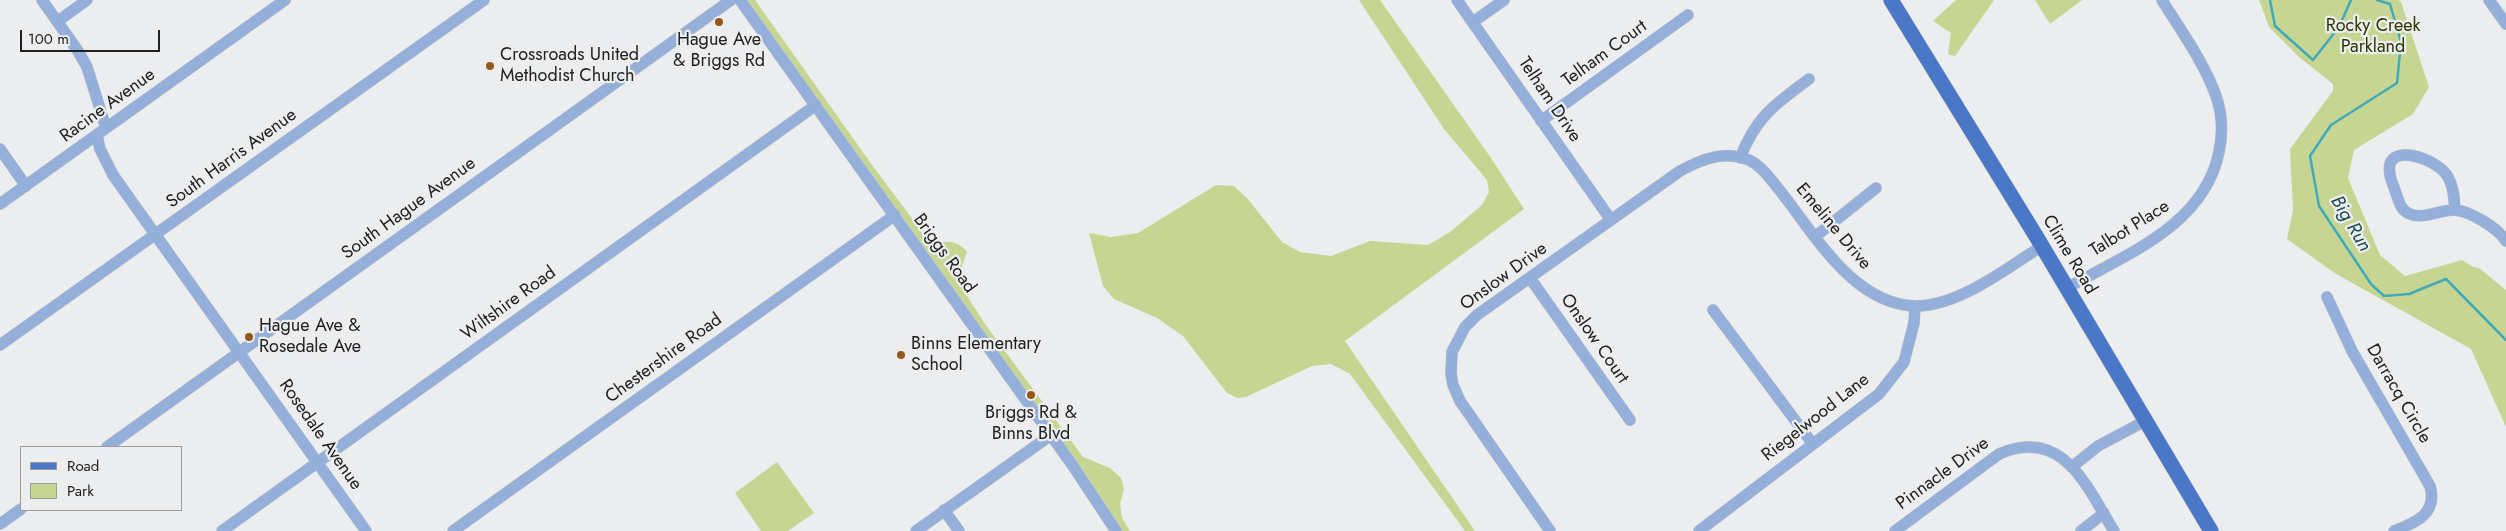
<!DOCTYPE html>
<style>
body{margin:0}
#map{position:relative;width:2506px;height:531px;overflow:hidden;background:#ecedee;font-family:Jost,sans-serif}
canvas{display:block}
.legend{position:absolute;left:20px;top:446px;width:162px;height:65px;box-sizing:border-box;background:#ecedee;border:1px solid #9b9b9c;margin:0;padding:6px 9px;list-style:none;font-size:15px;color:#212122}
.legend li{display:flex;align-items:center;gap:10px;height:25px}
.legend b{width:25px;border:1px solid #9b9b9c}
.scale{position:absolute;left:20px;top:30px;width:140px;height:22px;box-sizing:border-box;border:2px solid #212122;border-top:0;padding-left:6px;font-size:15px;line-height:18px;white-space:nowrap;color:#212122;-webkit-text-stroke:4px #ecedee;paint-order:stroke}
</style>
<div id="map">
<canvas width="2506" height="531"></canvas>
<ul class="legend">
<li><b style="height:6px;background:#4b77c7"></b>Road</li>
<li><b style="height:14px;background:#c6d692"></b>Park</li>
</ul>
<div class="scale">100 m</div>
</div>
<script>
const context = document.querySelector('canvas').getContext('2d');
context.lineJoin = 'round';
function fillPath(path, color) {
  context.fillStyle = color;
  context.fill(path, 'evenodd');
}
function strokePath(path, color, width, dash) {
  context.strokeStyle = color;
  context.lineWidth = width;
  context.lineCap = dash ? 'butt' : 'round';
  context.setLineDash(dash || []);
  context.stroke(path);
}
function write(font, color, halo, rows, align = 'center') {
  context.font = font + ' Jost,sans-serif';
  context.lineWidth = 4.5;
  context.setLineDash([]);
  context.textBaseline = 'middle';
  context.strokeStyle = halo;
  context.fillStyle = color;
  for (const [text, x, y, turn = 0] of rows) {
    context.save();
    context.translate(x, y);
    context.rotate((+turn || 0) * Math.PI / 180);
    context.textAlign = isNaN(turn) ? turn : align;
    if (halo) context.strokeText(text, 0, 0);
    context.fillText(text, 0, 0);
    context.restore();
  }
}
const green = new Path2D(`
 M745,0h10l117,165 59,79c16,-3 25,-5 36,8l-8,23 3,13 23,36 98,133 27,11 11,10 3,11 -4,15 2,14 8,13h-11l-42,-69z
 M1359,0h21l111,158 33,51 -179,132 130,190h-10l-115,-157 -19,-10 -19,2 -66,31 -9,1 -10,-5 -44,-57 -26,-18 -43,-19 -11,-13 -14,-53 22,4 27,-4 78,-48 18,1 13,12 35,44 18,10 31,4 39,-15 58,4 22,-13 32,-27 7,-13 -2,-12 -43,-51z
 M1956,0h38l-39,56 -7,-2 3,-21 -18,-12z
 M2035,0h47l-32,24z
 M2259,0h139l3,2 28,85 -16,27 -59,36 -6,28 32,77 25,21 57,-16 11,7 6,1 27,22v137l-35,-78 -135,-75 -49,-35 6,-29 -3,-61 43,-58v-7l-34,-27 -30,-30z
 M777,462l37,51 -26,18h-27l-26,-38z`);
const stream = new Path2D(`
 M2270,0l5,26 38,34 26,-33 12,-27
 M2377,0l13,4 11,38 -4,41 -66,42 -21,31 9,50 52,78 13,12 25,-2 37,-15 60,61`);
const minor = new Path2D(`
 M42,0l36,51 9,16 19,61
 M740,0l333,466 43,65
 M1457,0l154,220
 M2489,0l17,24
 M58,21l29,-21
 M1473,22l31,-22
 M1541,121l147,-106
 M97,135l3,14 13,26 253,356
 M0,149l26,37
 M1740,158c16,-41 35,-54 69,-79
 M0,204l285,-204
 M2455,210c-1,-11 -1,-23 -7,-33 -9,-18 -65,-38 -58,-2 1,6 4,12 6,18 3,8 4,17 14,21 14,6 31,-5 45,-4 15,1 43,18 51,31
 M1816,236l60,-48
 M1530,278l100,142
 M2067,288c59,-34 137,-62 152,-136 4,-19 3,-39 -3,-56 -12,-34 -35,-65 -54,-96
 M2327,297l25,54 78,135c8,28 -15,37 -36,45
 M1713,310l99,133
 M0,345l484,-345
 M107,447l624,-447
 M2073,466l25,-20 47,-25
 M944,510l15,21
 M0,524l21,-15
 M222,531l594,-426
 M453,531l442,-316
 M916,531l135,-96
 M1550,531l-90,-130 -7,-16 -2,-11 1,-22 13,-25 12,-12 203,-144c22,-12 44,-21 69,-11 13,6 23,21 32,32 34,43 73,113 135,114 43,0 91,-38 126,-60
 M1699,531l180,-137 25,-32 10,-39 1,-17
 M1895,531l104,-77c64,-28 88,33 115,77
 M2081,531l23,-18`);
const major = new Path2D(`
 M1891,0l145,236 175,295`);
const markers = [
 [719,22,5,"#95591b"],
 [490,66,5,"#95591b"],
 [249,337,5,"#95591b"],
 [901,355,5,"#95591b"],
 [1031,395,5,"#95591b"]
];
const parkNames = [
 ["Rocky Creek",2373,27],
 ["Parkland",2373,48]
];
const poiNames = [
 ["Hague Ave",719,41,"center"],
 ["& Briggs Rd",719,62,"center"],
 ["Crossroads United",500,56],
 ["Methodist Church",500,77],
 ["Hague Ave &",259,327],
 ["Rosedale Ave",259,348],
 ["Binns Elementary",911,345],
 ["School",911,366],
 ["Briggs Rd &",1031,414,"center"],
 ["Binns Blvd",1031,435,"center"]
];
const streetNames = [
 ["Telham Court",1605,54,-36],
 ["Telham Drive",1549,100,56],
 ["Racine Avenue",108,106,-36],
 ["South Harris Avenue",232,159,-36],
 ["South Hague Avenue",409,209,-36],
 ["Emeline Drive",1833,227,50],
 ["Talbot Place",2130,229,-32],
 ["Briggs Road",944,254,54],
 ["Clime Road",2069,255,59],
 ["Onslow Drive",1504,277,-36],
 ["Wiltshire Road",509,304,-36],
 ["Onslow Court",1594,339,55],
 ["Chestershire Road",664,359,-36],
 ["Darracq Circle",2398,394,60],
 ["Riegelwood Lane",1816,418,-38],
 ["Rosedale Avenue",320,435,55],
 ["Pinnacle Drive",1943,474,-36]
];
const waterNames = [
 ["Big Run",2350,224,59]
];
fillPath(green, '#c6d692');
strokePath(stream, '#41aab8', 2.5);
strokePath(minor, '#c7c8c9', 12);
strokePath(major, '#c7c8c9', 16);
strokePath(minor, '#95afdb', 11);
strokePath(major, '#4b77c7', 15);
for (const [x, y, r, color] of markers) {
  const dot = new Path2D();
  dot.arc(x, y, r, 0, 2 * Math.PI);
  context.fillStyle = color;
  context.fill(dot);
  strokePath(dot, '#ecedee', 2);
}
write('18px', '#2d3600', '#ecedee', parkNames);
write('18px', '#212122', '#ecedee', poiNames, 'left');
write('18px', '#212122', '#ecedee', streetNames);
write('italic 19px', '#1c4a50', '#ecedee', waterNames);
</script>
